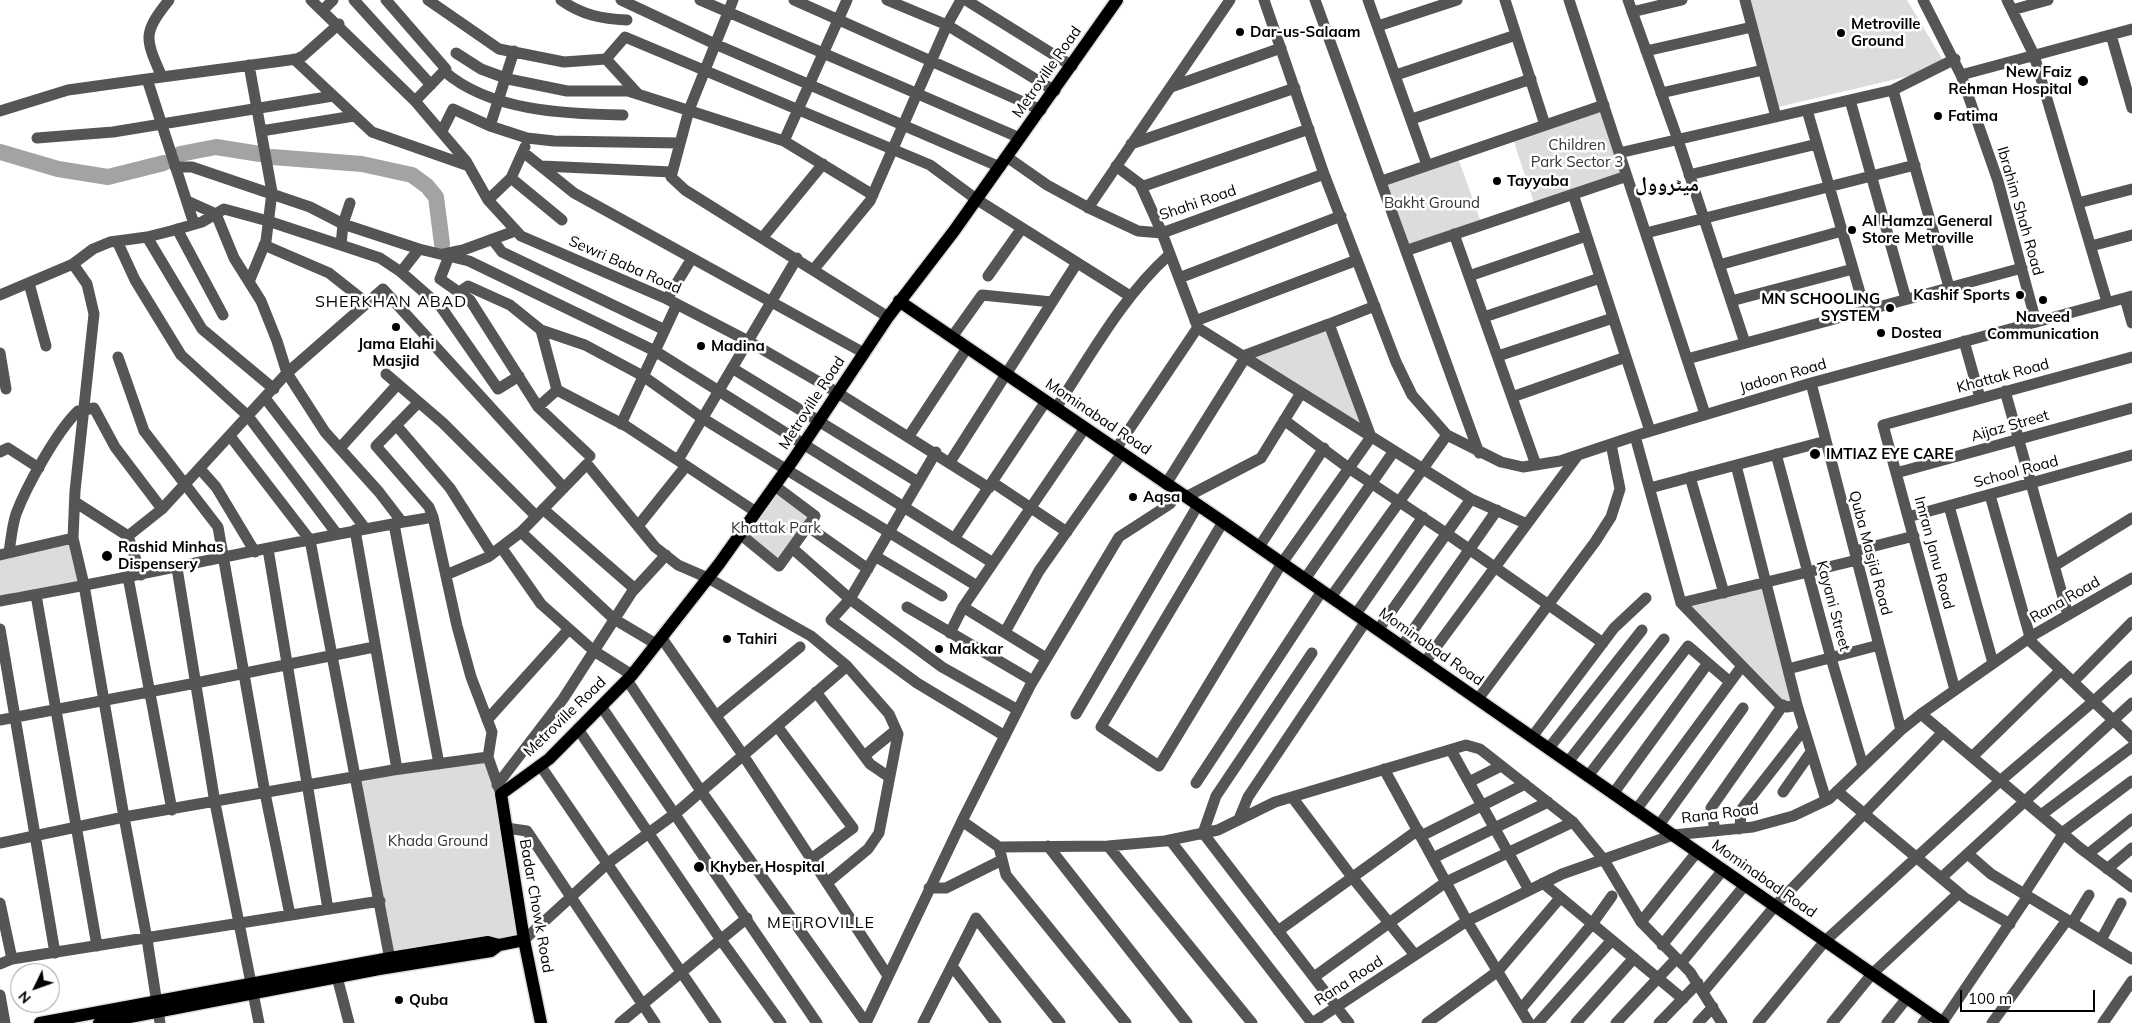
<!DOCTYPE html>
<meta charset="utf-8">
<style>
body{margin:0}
#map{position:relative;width:2132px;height:1023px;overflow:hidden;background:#fff;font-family:Mulish,sans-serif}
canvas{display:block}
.north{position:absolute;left:10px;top:963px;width:50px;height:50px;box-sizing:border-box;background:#fff;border:1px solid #999;border-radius:50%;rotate:228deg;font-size:14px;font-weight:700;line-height:20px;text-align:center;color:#000}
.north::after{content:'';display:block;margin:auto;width:18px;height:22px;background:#000;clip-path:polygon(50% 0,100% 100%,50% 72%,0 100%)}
.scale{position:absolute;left:1960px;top:990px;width:135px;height:22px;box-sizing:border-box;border:2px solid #000;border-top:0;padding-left:6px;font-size:15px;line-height:18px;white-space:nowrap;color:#000;-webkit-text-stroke:4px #fff;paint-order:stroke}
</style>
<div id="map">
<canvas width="2132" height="1023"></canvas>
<div class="north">N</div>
<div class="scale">100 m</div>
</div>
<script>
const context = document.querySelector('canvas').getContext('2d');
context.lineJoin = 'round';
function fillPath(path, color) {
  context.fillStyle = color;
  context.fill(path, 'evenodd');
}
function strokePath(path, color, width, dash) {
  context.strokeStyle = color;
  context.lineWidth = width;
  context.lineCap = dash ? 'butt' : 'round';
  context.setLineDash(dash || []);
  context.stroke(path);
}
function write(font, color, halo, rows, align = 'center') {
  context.font = font + ' Mulish,"Noto Naskh Arabic",sans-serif';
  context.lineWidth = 5;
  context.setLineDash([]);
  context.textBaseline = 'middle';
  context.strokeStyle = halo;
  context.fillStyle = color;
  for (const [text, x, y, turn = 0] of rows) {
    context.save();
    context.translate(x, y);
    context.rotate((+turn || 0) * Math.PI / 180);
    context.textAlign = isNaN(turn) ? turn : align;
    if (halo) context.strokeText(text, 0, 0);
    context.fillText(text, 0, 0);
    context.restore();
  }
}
const green = new Path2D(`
 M1747,0h160l40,67 -173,41z
 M1604,105l23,71 -92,30 -23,-70z
 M1457,155l25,70 -75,25 -25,-69z
 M1329,324l42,113 -126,-79z
 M775,486l40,30 -36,50 -39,-32z
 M74,540l11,44 -85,16v-45z
 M1765,583l32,122 -10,2 -105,-104z
 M487,759l10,24 24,155 -129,29 -36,-189z`);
const river = new Path2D(`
 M0,152l58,17 50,8 56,-14
 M180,154l36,-7 44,7
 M272,157l90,7 50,11 15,11 9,11 6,47`);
const minor = new Path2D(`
 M311,0l104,101 51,60 22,39 33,36 146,63 81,42 90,52 151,95
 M354,0l77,85
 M386,0l60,69 -31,32
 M428,0l71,49 65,13 42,-3 31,34
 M561,0c21,15 41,19 66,20
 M621,0l94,44 285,123
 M700,0l320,138
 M733,0l-44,110 -18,67 14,13 203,127
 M794,0l247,110
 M887,0l60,25 108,66
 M966,0l106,66
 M1264,0l60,174 72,188 16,33 35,40 54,27 22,5 37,-6 81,-27 170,-51 321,-87
 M1315,0l164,453
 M1368,0l59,165
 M1505,0l40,125
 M1569,0l136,414
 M1628,0l50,140 67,203
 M1745,0l31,117
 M1923,0l38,75 37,106 38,141
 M2007,0l27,55 73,247
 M323,10l10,-10
 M2012,10l36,-10
 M1632,12l50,-12
 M1378,26l79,-26
 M2111,35l21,73
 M1646,51l106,-24
 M456,53l25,16 27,10 59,12h61l156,50 89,54
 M294,59l78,73 97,34
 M606,59l19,-22 305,128 46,34 154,97
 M249,65l23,127 -6,49 -17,41
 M444,71c45,40 121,43 179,44
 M1396,75l120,-40
 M1961,75l171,-46
 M162,77c-17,-39 -20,-43 7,-77
 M1171,87l110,-39
 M1893,90l56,197
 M1661,93l102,-23
 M1850,100l56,199
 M1807,110l58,200
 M0,111l68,-21 79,-11
 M1412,119l119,-40
 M490,126l24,-75
 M261,131l93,-15
 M442,131l11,-22 37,17 37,12 27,3 126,2
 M37,138l76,-6 220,-36
 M784,141l63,-141
 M1131,144l164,-56
 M523,152l51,41 290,160
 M1619,153l274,-63 62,-31
 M1007,157l40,28 44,24 47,22 24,2 162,-59
 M542,166l130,6
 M1116,166l24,18 22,49 36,95 273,171 56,25
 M175,167h17l118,40 33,17 76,25 50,12 186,90 338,212
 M1689,175l128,-31
 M511,178l51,42
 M1382,181l222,-76
 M1141,187l168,-58
 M1573,194l77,237
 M488,200l23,-22 14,-31
 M187,201l29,13 18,44 27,43 16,40 10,32 38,59 54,60 23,30
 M2078,203l54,-14
 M1088,208l142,-208
 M194,224l-47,-145 150,-20 6,-3 36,-32
 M177,229l46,86
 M1646,233l269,-68
 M1454,234l82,231
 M147,237l55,92 72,60
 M763,237l60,-73
 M492,239l10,13 163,78
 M117,241l18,39 46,75 67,61 89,118
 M264,245l65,28 38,30
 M341,245l2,-21 7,-21
 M2091,246l41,-11
 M1408,250l219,-74
 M444,254l19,-4 52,-19
 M449,256l-9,23 30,21 68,107 52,49
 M73,264l14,20 7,30 -19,177 -2,47 11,47 40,232 23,122 13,84
 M1719,265l123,-34
 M814,269l56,-68 77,-176 14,-25
 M401,272l18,-23
 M988,276l34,-48
 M1469,276l117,-40
 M1179,278l162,-62
 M29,283l17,63
 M459,292l9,-6 42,19 31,25 44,15 58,31 59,42 275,168
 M0,295l73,-31 20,-15 17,-7 37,-5 24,-6 31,-9 22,-13 44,12 112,37 21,14 40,35 57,82 21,-13
 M2125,298l7,25
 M667,299l25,-41
 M1731,301l122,-32
 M1484,317l116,-39
 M1195,321l162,-61
 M1329,324l46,-18
 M541,330l16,60
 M952,337l30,-42 70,7
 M1964,341l16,57
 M0,353l6,36
 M1498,356l115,-38
 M118,357l26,74 74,96 47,266 25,122
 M1687,359l335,-91
 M732,368l186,114
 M386,374l57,49 93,93
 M1811,383l90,347
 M2005,391l63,224
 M1512,397l114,-40
 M265,398l100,130
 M418,403l-42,43 53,61 4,10 24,109 14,51 21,55 -4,25 13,37
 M538,407l19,-17 69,36 130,86
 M1056,408c35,-53 66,-111 114,-154
 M1284,420l66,49 96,64 157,110
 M621,424l56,-120
 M396,425l54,63 42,66
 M230,436l80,104 81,425
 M909,436l58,-88
 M1635,436l46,167 98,101 8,3 10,-2
 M340,448l57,-63
 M1116,449l82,-122
 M0,452l8,-4 31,20
 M936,452l-86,147 -19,21 86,63 88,53
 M1776,454l55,204 32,108
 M678,460l119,-202
 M950,462l127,-199
 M1736,465l61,240 29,95
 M200,469l16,18 39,65
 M1896,473l236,-65
 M1690,477l34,116
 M992,482l75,50
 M1166,484l79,-126
 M1650,488l176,-47
 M1990,495l40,142
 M1186,497l75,-39 40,-65
 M75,502l53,34 13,39
 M1949,506l44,157
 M543,509l92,80
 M1908,517l224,-62
 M1223,522l-122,205 58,39 123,-203 89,-126 -42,-113 -86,32
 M394,524l45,240
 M638,526l48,-60
 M807,526l61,43
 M355,530l42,239
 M521,532l93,87 42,25
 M740,534l39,32 36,-50 -40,-30
 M128,536l34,-27 125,-136 96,-84 181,199
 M954,539l92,-138
 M501,547l40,57 53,47 38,24
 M1259,547l65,-99
 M792,548l58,51 92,68 76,43
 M268,549l60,360
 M1855,551l59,-15
 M9,552c2,-12 3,-26 7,-38 10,-27 41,-83 62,-103l16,-3 21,39 47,62
 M0,555l73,-17
 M875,556l67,40
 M2054,566l78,-48
 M177,568l38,235 44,220
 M446,575l42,-18 33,-25 66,-68 68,83 23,18 30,13 103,58 36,30 42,48 9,20 -19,99 -11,16 -41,34
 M128,577l44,233
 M1305,579l89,-128
 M36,595l61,351
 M1331,597l116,-162
 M0,601c145,-25 288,-60 433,-84
 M1681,603l176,-43
 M907,607l126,74
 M963,607l83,51
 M1356,614l67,-97
 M0,629l55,324
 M1378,630l93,-131
 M1005,632l34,-61 83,-118
 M950,633l13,-26 122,-179
 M661,637l82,118 145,221
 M2028,639l104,99
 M1402,646l95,-136
 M1312,653l-96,143 -13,37 146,190
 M1425,662l153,-207
 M1788,669l91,-24
 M627,680l74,111 165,232
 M2073,682l59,-60
 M1955,690l-72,-265 249,-68
 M816,692l54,72 19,13
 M1478,699l117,-157 16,-25 9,-28 -9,-45
 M601,706l216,317
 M1076,714l122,-209
 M1921,714l159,134 52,39
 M716,716l84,-69
 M0,720l196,-37 178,-36
 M487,720l82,-91
 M777,726l76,102 -42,31
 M578,729l143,211 60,83
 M1532,737l82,-109 32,-30
 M1549,748l93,-118
 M1451,750l78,140
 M864,756l32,-26
 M1972,757l89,-87
 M1568,762l96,-123
 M540,765l176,258
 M1384,769l83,152 62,102
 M1588,776l100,-130 42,36
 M1469,782l32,-16
 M1196,783l126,-192
 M497,785l66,-86 69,-107 34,-37
 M1837,791l128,107 45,26
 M1783,792l28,-40
 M1613,794l95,-131
 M1292,797l60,80 63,78
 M1636,810l106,-144
 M2041,815l91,-68
 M1239,819l9,-22 118,-176
 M962,821l37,26 7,28 120,148
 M1659,825l84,-117
 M506,828l21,3 128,192
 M1740,829l1,-19 63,-81
 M1715,831l-4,-23 72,-103
 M2062,833l70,-52
 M1421,836l104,-52
 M1170,840l142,183
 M0,843l124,-26 269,-47 95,-13
 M1048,846l139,177
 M1108,846l144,177
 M999,847l109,-1 57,-5 53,-11 57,-28 191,-57 14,4 93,73 31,38 37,62 49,50 32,51
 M1968,854l23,20 141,85
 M2088,854l44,-35
 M1433,858l115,-56
 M2107,869l25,-21
 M1941,878l191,-175
 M1543,883l140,116
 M929,888h17l56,-28
 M2024,894l39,-60
 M0,903l12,56
 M1641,922l56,-70
 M2072,923l17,-28
 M1278,931l140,-101
 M524,940l84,-77 68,-50 171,-147
 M2101,940l20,-37
 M1662,945l61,-75
 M1681,963l64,-78
 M0,964l12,-5 368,-58
 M952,966l44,57
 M337,977l12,46
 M1314,977l132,-95 127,-60
 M1704,991l71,-85 168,-174
 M0,995l5,28
 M1521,1009l71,-85 20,-28
 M620,1023l127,-105
 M866,1023l96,-202 68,-135 89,-149 51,-33 8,-12
 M923,1023l53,-105 84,105
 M1312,1023l155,-102 95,-47 111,-39 80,-8 40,-11 36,-17 72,-69 20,-16 114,-80 97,-56
 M1427,1023l71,-52 62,-73
 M1538,1023l74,-83
 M1576,1023l58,-65
 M1616,1023l60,-64
 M1659,1023l39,-40
 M1698,1023l15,-16
 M1758,1023l67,-82 175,-160 95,-81 37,-34
 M1832,1023l40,-49 87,-81
 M1887,1023l20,-25
 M1923,1023l7,-9
 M1942,1023l86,-127
 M1992,1023l75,-103
 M2103,1023l29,-42`);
const major = new Path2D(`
 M899,301l324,221 720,501
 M40,1023l350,-65 98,-16 11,3
 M99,1023l280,-54 112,-18 8,-6 25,-5
 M541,1023l-17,-83 -23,-146 48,-35 83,-84 87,-111 74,-104 95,-143 66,-86 163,-231`);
const markers = [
 [1240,32,5,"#000"],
 [1841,33,5,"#000"],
 [2083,81,6,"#000"],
 [1938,116,5,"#000"],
 [1497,181,5,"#000"],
 [1852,230,5,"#000"],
 [2020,295,5,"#000"],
 [2043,300,5,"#000"],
 [1890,308,5,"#000"],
 [396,327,5,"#000"],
 [1881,333,5,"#000"],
 [701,346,5,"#000"],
 [1815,454,6,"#000"],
 [1133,497,5,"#000"],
 [107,556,6,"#000"],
 [727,639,5,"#000"],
 [939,649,5,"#000"],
 [699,867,6,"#000"],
 [399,1000,5,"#000"]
];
const poiNames = [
 ["Metroville",1851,24],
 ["Ground",1851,41],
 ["Dar-us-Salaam",1250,32],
 ["New Faiz",2072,72,"right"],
 ["Rehman Hospital",2072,89,"right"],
 ["Fatima",1948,116],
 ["Tayyaba",1507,181],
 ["Al Hamza General",1862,221],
 ["Store Metroville",1862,238],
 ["Kashif Sports",2010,295,"right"],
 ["MN SCHOOLING",1880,299,"right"],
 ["SYSTEM",1880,316,"right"],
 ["Naveed",2043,317,"center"],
 ["Communication",2043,334,"center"],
 ["Dostea",1891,333],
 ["Jama Elahi",396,344,"center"],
 ["Masjid",396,361,"center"],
 ["Madina",711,346],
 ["IMTIAZ EYE CARE",1826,454],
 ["Aqsa",1143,497],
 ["Rashid Minhas",118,547],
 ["Dispensery",118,564],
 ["Tahiri",737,639],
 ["Makkar",949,649],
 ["Khyber Hospital",710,867],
 ["Quba",409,1000]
];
const streetNames = [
 ["Metroville Road",1047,72,-55],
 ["Shahi Road",1198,203,-19],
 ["Ibrahim Shah Road",2020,211,74],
 ["Sewri Baba Road",625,265,24],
 ["Jadoon Road",1783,376,-16],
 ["Khattak Road",2003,376,-15],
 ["Metroville Road",812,403,-57],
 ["Mominabad Road",1098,417,34],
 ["Aijaz Street",2010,426,-16],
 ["School Road",2016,472,-15],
 ["Quba Masjid Road",1870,553,75],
 ["Imran Janu Road",1934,553,75],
 ["Rana Road",2065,600,-30],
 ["Kayani Street",1833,606,75],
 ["Mominabad Road",1431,647,35],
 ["Metroville Road",565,717,-44],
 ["Rana Road",1720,814,-7],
 ["Mominabad Road",1764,879,35],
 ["Badar Chowk Road",536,906,80],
 ["Rana Road",1349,981,-33]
];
const parkNames = [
 ["Children",1577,145],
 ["Park Sector 3",1577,162],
 ["Bakht Ground",1432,203],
 ["Khattak Park",776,528],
 ["Khada Ground",438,841]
];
const neighbourhoodNames = [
 ["SHERKHAN ABAD",391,302],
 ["METROVILLE",821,923]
];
const districtNames = [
 ["میٹروول",1667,185]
];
fillPath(green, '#dcdcdc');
strokePath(river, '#a3a3a3', 16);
strokePath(major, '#dbdbdb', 15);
strokePath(minor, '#555', 11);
strokePath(major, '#000', 12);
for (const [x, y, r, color] of markers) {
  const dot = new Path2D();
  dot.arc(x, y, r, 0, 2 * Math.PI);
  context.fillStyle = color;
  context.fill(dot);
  strokePath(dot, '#fff', 2);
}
write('bold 15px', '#000', '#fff', poiNames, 'left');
write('15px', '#000', '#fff', streetNames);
write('15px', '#333', '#fff', parkNames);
context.letterSpacing = '1px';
write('16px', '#000', '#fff', neighbourhoodNames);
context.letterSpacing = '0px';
write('bold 20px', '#000', '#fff', districtNames);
</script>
